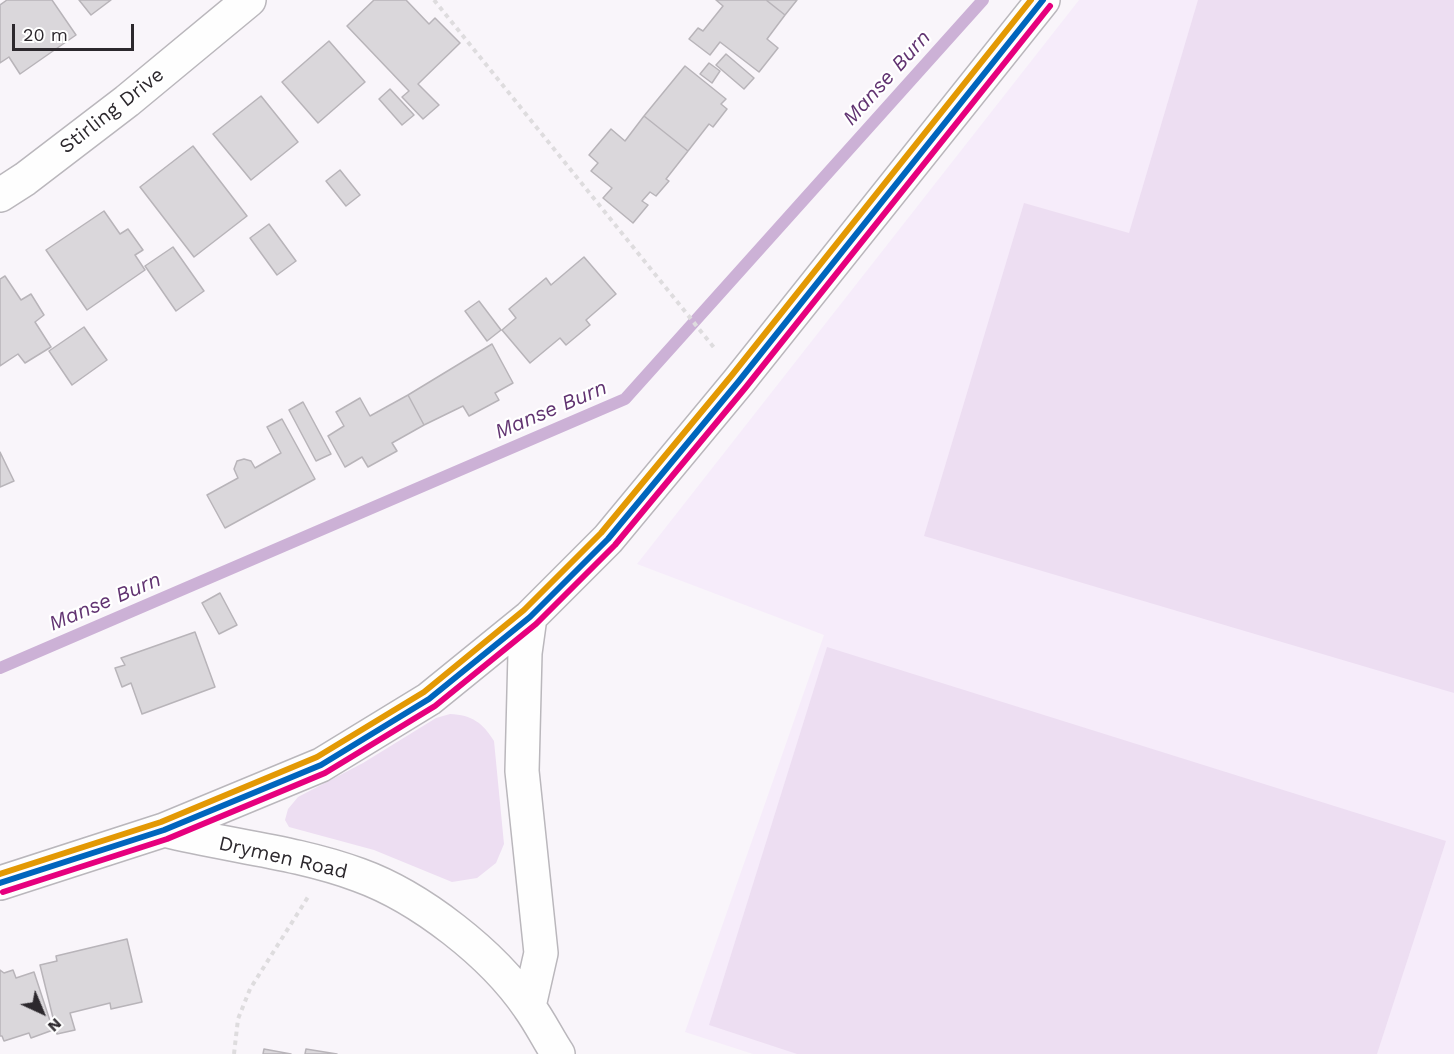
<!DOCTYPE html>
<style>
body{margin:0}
#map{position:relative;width:1454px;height:1054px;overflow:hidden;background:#f9f5fa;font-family:"Work Sans",sans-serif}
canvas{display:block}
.north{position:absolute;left:12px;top:982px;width:60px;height:60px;-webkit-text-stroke:4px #fff;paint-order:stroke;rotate:136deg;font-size:16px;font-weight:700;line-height:24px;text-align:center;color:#2c282d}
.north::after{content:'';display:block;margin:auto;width:21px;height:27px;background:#2c282d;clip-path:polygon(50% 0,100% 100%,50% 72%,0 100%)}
.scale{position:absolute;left:12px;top:24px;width:122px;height:27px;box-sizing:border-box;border:3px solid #2c282d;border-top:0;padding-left:8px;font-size:18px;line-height:21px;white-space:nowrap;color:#2c282d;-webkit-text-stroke:4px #fff;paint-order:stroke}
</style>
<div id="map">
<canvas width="1454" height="1054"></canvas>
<div class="north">N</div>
<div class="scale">20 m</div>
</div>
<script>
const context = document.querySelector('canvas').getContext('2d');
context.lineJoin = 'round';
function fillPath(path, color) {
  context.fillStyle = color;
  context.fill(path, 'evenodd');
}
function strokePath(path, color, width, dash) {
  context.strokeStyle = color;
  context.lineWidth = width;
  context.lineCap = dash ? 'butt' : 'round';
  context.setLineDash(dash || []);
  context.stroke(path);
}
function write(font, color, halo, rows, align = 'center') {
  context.font = font + ' "Work Sans",sans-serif';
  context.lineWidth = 4.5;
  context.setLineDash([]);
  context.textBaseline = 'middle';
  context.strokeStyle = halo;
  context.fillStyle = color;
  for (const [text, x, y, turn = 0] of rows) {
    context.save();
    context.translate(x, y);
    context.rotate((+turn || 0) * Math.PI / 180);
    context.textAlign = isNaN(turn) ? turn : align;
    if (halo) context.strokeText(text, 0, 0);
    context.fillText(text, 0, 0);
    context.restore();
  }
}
const built = new Path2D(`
 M1079,0h375v1054h-701l-68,-22 139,-397 -187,-71z`);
const green = new Path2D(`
 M1198,0h256v693l-530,-157 100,-333 105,30z
 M827,647l619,194 -69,213h-580l-88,-29z
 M450,714c22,1 33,9 44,27l10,103 -8,19 -19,15 -25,4 -78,-32 -85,-23 -4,-7 3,-11 10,-12 65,-34 73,-45z`);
const stream = new Path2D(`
 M0,668l625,-269 358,-399`);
const building = new Path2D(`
 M7,0h45l24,35 -56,39 -11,-17 -9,6v-58z
 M79,0h32l-20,15z
 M374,0h32l23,24 6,-6 25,25 -42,41 21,21 -16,14 -21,-22 7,-6 -62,-65z
 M716,0h50l19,15 -18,24 11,9 -19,24 -39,-30 -10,13 -21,-16 9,-11 5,3 20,-25z
 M766,0h31l-12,15z
 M329,41l36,41 -47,41 -36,-41z
 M726,54l28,24 -10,11 -28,-24z
 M709,63l11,8 -8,12 -12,-9z
 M685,66l41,33 -5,5 6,5 -14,18 -4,-3 -21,27 -44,-35z
 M390,89l24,26 -12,10 -23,-26z
 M261,96l37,46 -47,38 -38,-46z
 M644,116l44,35 -22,28 3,2 -13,15 -6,-4 -8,9 6,4 -15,18 -30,-25 9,-10 -21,-17 7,-8 -9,-8 22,-26 14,12z
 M193,146l54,70 -53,41 -54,-70z
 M340,170l20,25 -14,11 -20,-25z
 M104,211l16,23 8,-5 15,21 -8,5 10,15 -58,40 -41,-60z
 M269,224l27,37 -19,14 -27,-37z
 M173,247l31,44 -28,20 -31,-45z
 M584,257l32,37 -30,26 4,5 -24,20 -6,-7 -30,25 -28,-33 14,-12 -7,-9 37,-31 5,7z
 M5,276l16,24 10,-6 13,21 -9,7 16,25 -26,16 -7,-9 -18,12v-87z
 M479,301l22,29 -14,11 -22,-30z
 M84,327l23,33 -35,25 -23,-34z
 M492,344l21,39 -18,10 4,7 -30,16 -6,-10 -39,19 -16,-30z
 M408,395l16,30 -32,18 5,8 -29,16 -6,-10 -17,10 -17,-31 16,-10 -8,-14 24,-14 10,18z
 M303,402l28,52 -15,7 -27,-51z
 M282,419l33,60 -90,49 -18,-33 31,-17 -4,-9 3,-8 7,-2 7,2 4,7 26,-15 -14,-26z
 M0,452l14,29 -14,6z
 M220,593l17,32 -18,9 -17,-31z
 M195,632l20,55 -73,27 -11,-31 -9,4 -7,-19 10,-3 -4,-7z
 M127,939l15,63 -31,7 -1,-6 -40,10 5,17 -18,4 -17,-69 17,-4 -1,-5z
 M0,970l4,3 9,-3 3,8 18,-6 19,58 -22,8 -2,-5 -25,8 -2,-5h-2z
 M264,1049l27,5h-28z
 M306,1049l31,5h-32z`);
const path = new Path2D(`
 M434,0l282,350
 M234,1054l4,-35 12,-30 58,-92`);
const minor = new Path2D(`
 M0,195l25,-16 102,-78 122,-101`);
const primary = new Path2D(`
 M164,830c65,16 133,22 195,45 61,22 134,79 170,132 11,15 19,32 29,47
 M0,883l164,-53 157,-65 108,-66 101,-82 78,-78 131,-158 304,-381
 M529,1006l12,-53 -19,-182 3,-118 5,-36`);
const bus1 = new Path2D(`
 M0,883l164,-53 157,-65 108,-66 101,-82 78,-78 131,-158 304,-381`);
const bus2 = new Path2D(`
 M3,892l164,-53 158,-66 110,-67 101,-82 79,-79 131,-158 304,-381`);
const bus3 = new Path2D(`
 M0,874l161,-52 156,-65 107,-65 100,-82 77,-77 131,-158 299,-375`);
const streetNames = [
 ["Stirling Drive",112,111,-38],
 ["Drymen Road",283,858,13]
];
const waterNames = [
 ["Manse Burn",887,78,-48],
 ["Manse Burn",551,410,-23],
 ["Manse Burn",105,602,-23]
];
fillPath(built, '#f6ecfa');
fillPath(green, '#eddef2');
strokePath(stream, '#ccb1d6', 12);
fillPath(building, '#dad7db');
strokePath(building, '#b8b4b9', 1.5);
strokePath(minor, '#bab7bc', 36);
strokePath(primary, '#bab7bc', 36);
strokePath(path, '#dedcde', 4, [4.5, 4.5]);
strokePath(minor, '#fefefe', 33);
strokePath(primary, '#fefefe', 33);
strokePath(bus1, '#0065bd', 6);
strokePath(bus2, '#e6007e', 6);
strokePath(bus3, '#e39904', 6);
write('20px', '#2c282d', '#fff', streetNames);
write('italic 21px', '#613371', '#fff', waterNames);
</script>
